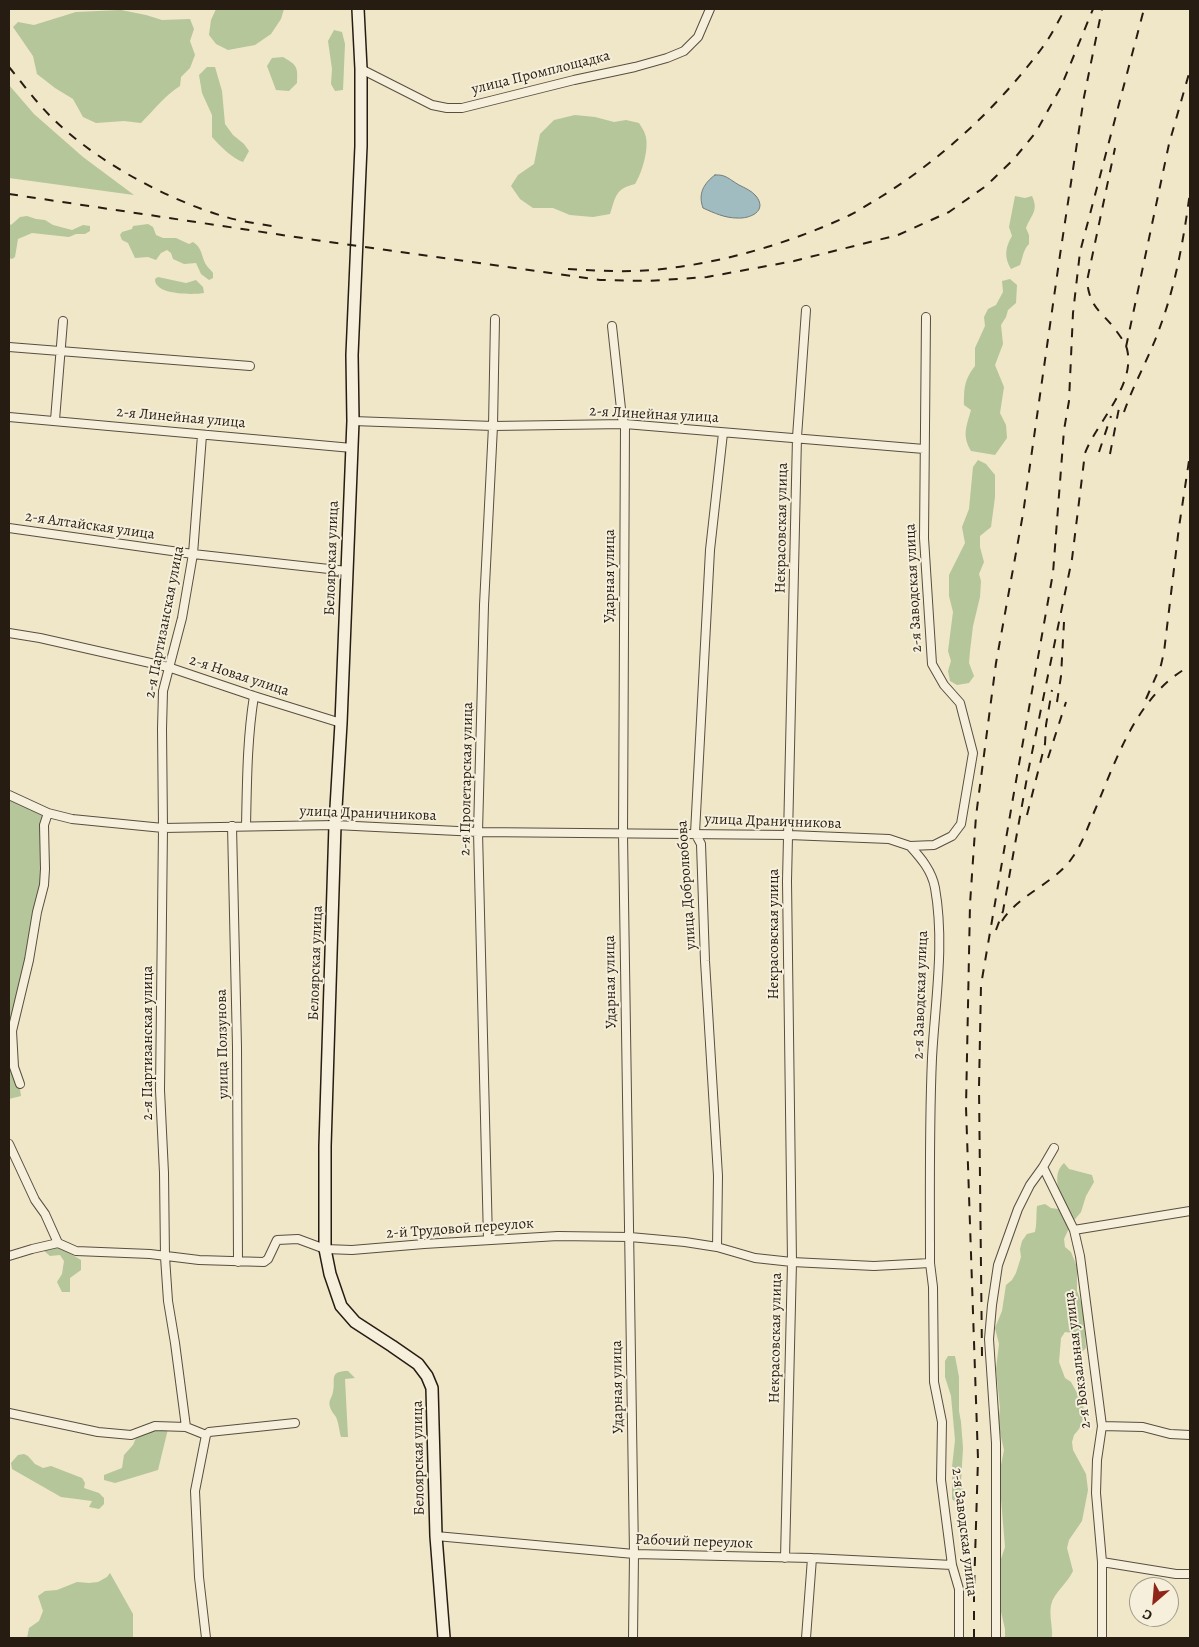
<!DOCTYPE html>
<meta charset="utf-8">
<style>
body{margin:0}
#map{position:relative;width:1199px;height:1647px;overflow:hidden;background:#f0e6c8;font-family:Alegreya,serif}
canvas{display:block}
.frame{position:absolute;inset:0;border:10px solid #271c12;pointer-events:none}
.north{position:absolute;left:1129px;top:1577px;width:50px;height:50px;box-sizing:border-box;background:#f5efdb;border:1px solid #a39b8b;border-radius:50%;rotate:207deg;font-size:14px;font-weight:700;line-height:20px;text-align:center;color:#271c12}
.north::after{content:'';display:block;margin:auto;width:18px;height:22px;background:#8f2418;clip-path:polygon(50% 0,100% 100%,50% 72%,0 100%)}
</style>
<div id="map">
<canvas width="1199" height="1647"></canvas>
<div class="frame"></div>
<div class="north">С</div>
</div>
<script>
const context = document.querySelector('canvas').getContext('2d');
context.lineJoin = 'round';
function fillPath(path, color) {
  context.fillStyle = color;
  context.fill(path, 'evenodd');
}
function strokePath(path, color, width, dash) {
  context.strokeStyle = color;
  context.lineWidth = width;
  context.lineCap = dash ? 'butt' : 'round';
  context.setLineDash(dash || []);
  context.stroke(path);
}
function write(font, color, halo, rows, align = 'center') {
  context.font = font + ' Alegreya,serif';
  context.lineWidth = 4;
  context.setLineDash([]);
  context.textBaseline = 'middle';
  context.strokeStyle = halo;
  context.fillStyle = color;
  for (const [text, x, y, turn = 0] of rows) {
    context.save();
    context.translate(x, y);
    context.rotate((+turn || 0) * Math.PI / 180);
    context.textAlign = isNaN(turn) ? turn : align;
    if (halo) context.strokeText(text, 0, 0);
    context.fillText(text, 0, 0);
    context.restore();
  }
}
const green = new Path2D(`
 M216,9h68l-3,10 -10,15 -16,11 -27,5 -12,-6 -7,-9 2,-15z
 M121,10l25,5 16,5 28,-1 4,10 -4,12 5,14 -5,13 -9,9 -1,9c-16,10 -26,24 -39,37l-17,-2 -28,2 -13,-6 -10,-18 -18,-11 -18,-14 -4,-18 -20,-29 5,-5 16,3 42,-13z
 M334,30l8,2 3,12 -2,46 -8,1 -4,-7 1,-15 -4,-28z
 M283,57c14,8 15,10 14,26l-8,8 -13,-1 -9,-24 5,-8z
 M207,67h8l7,24 3,33 8,11 11,9 5,7 -6,11c-11,-4 -23,-16 -31,-25v-22l-10,-22 -3,-18z
 M9,85l25,29 49,43 51,38 -125,-17z
 M575,115l20,2 19,5 12,-2 13,3c2,4 5,7 6,11 5,13 -3,39 -10,50 -20,5 -19,12 -25,30l-17,3 -23,-2 -17,-7h-20l-13,-9 -9,-13 7,-11 16,-11 6,-30 14,-14z
 M1015,196l10,2 7,-2c7,15 -1,19 -6,32l3,7v9c-6,6 -6,13 -9,21l-9,4c-7,-12 -6,-21 1,-33l-3,-9z
 M27,216l9,3 9,1 8,5 19,5 11,-5 7,1v5l-5,3h-9l-7,3 -37,-4 -14,6 -3,18 -3,2 -3,-1v-35l2,2 9,-8z
 M148,224l5,3 3,8 7,3h13l13,6 4,-2c9,6 8,12 12,21 2,4 5,6 8,10v5l-4,2 -8,-6 -5,-11 -12,1 -11,-5 -2,-6 -4,-3 -6,3 -5,7 -8,-3 -13,1 -7,-15 -6,-3 -2,-5 2,-3 10,-3 1,-3z
 M158,277l28,6 10,-3 7,7 1,6c-11,2 -50,2 -49,-14z
 M1010,279l7,6 -1,18 -8,7 -2,7 -5,8 2,19 -8,21 9,22 -4,26 6,12 1,13 -12,17 -24,-4c-9,-16 -5,-23 0,-41l-7,-5c0,-16 0,-25 11,-39v-18l10,-22 -1,-9 4,-8 8,-4 7,-13 -1,-11z
 M978,460l8,4 9,11v22l-4,30 -11,9v11l4,15 -5,12 2,7 -1,16 -7,29 -3,25 -1,12 5,13 -5,7 -12,2 -7,-4 -2,-10 3,-10 -3,-10 5,-39 -4,-16v-21l16,-32 -3,-16 7,-18 4,-42z
 M9,796l39,17 -3,56 -33,162 9,65 -12,3z
 M1064,1163l5,6 23,6 2,7 -8,14 -5,16 -10,12 -7,15 1,8 6,5 6,15v24l6,16 3,41 -3,3 -8,-1 -2,-17 -8,-1 -4,6 -2,24 6,16 6,4 12,22 1,9 -2,9 -3,7 -5,6 -2,7 1,8 13,24 2,16 -6,31 -13,19 -2,8 6,23c-5,12 -19,21 -22,34 -2,11 2,23 1,33h-47v-9l-6,-26 1,-41 5,-15 -6,-72 5,-25 -6,-26 2,-16 -4,-39 3,-25 -4,-16 7,-17 4,-26 6,-5 4,-7 5,-16 -1,-8 2,-8 5,-7 8,-2c2,-9 1,-17 2,-26l8,-2 6,4 7,1c5,-17 -8,-33 6,-46z
 M59,1247l22,13v10l-11,8v14h-8l-5,-10 5,-8 2,-13 -4,-6 -10,1 -7,-6z
 M948,1356h7l4,21v34l2,11 2,26 -2,34 3,13 -1,8 -5,2 -6,-6v-32l3,-27 -4,-44 -6,-19v-16z
 M348,1371l7,7 -10,1 3,58h-7c-2,-7 -2,-13 -5,-20 -2,-3 -5,-6 -6,-10 -2,-7 2,-9 3,-15 3,-12 -5,-21 15,-21z
 M161,1429h7l-10,41 -43,13 -11,-3v-5l18,-7 2,-13 9,-10 3,-7 9,-5z
 M24,1454l4,2 7,8 8,4 8,-2 31,12 3,5 -1,5 15,5 5,5v6l-5,5 -10,-2 3,-6 -31,-4 -49,-28 -1,-6 7,-8z
 M110,1573l23,41v24h-106l2,-10 10,-7 4,-10 -5,-15 7,-5 12,-1 20,-8 12,1 9,-1 9,-5z`);
const water = new Path2D(`
 M715,175c11,-1 15,5 24,10 6,3 13,6 17,11 12,15 -6,23 -19,22 -12,0 -23,-5 -34,-10 -5,-14 0,-24 12,-33z`);
const street = new Path2D(`
 M361,69l71,36 15,3h15l112,-28 61,-13 32,-9 17,-7 14,-14 12,-28
 M926,317l-2,221 8,126 12,21 16,18 13,50 -12,71 -9,12 -18,9 -24,1c11,12 22,25 25,42 10,56 0,114 -3,170 -3,68 -2,136 -2,205l3,24 1,95 8,40 -1,58 11,85 7,24v49
 M612,326l10,92 3,6 -2,410 11,720 -1,84
 M9,347l241,19
 M9,417l343,31
 M55,420l8,-99
 M353,421l140,5 132,-2 299,25
 M202,435l-9,119 -11,64 -19,73 -1,38 1,99 -3,262 4,83 1,84 3,44 7,42 11,84 20,8 -11,56 4,86 7,61
 M9,528l184,26 154,17
 M9,633l31,5 128,29 86,29 87,27
 M9,795l39,18 24,6 91,9 172,-3 143,7 311,3 100,4 21,7
 M232,826l5,221 1,215
 M246,826c1,-44 1,-86 8,-130
 M20,1084l-6,-17 -2,-36 17,-71 8,-48 7,-27 1,-16 -1,-44 4,-12
 M9,1144l26,56 10,14 13,29
 M1043,1167l31,63 6,26 22,170 -5,34 -1,33 6,69v76
 M1074,1230l116,-19
 M488,1240l-10,-408 6,-227 9,-179 2,-107
 M717,1247l1,-71 -13,-215 -4,-117 -6,-11 15,-283 13,-117
 M9,1256l23,-7 26,-6 18,8 74,3 49,6 65,2 4,-3 9,-19 21,-1 27,10 27,1 72,-6 134,-8 72,1 55,5 32,5 38,11 37,4 82,4 56,-3
 M9,1413l89,19 33,3 24,-9 31,1
 M1102,1426l41,1 27,7 20,1
 M206,1435l3,-3 86,-9
 M436,1536l198,18 178,4 140,7
 M785,1558l7,-296 -5,-381 10,-444 9,-127
 M1102,1562l74,12h14
 M806,1638l6,-80
 M996,1638v-195l-7,-104 3,-34 6,-40 20,-56 12,-24 13,-18 11,-19`);
const secondary = new Path2D(`
 M358,9l3,60v77l-9,209 1,66 -12,302 -6,102 -10,321v103l5,25 11,32 14,16 37,24 26,18 9,12 5,12 4,148 8,102`);
const rail = new Path2D(`
 M9,67c10,12 20,26 31,38 43,50 124,94 186,112 17,5 35,7 52,10
 M9,194l320,48 271,38 48,1 59,-4 87,-16 104,-26 51,-23 37,-26 28,-27 22,-27 25,-45 32,-78
 M568,269c34,2 68,4 102,-1 60,-7 125,-27 180,-53 10,-5 20,-12 29,-17 63,-39 119,-91 163,-150 9,-12 16,-26 23,-39
 M1126,347l43,-203 21,-74
 M1124,412c10,-29 26,-56 36,-85 16,-43 24,-90 30,-135
 M1099,452l12,-36
 M1110,454l10,-51
 M1146,699l15,-34 3,-13 15,-125 11,-73
 M1057,702l4,-26 3,-54
 M1048,758l18,-56
 M1027,815l18,-71 1,-19 6,-35
 M1002,921c17,-27 52,-37 70,-63 11,-15 16,-32 23,-48 22,-52 42,-115 95,-144
 M996,930l7,-19 25,-139 44,-213 13,-106c12,-31 51,-68 42,-104 -2,-7 -8,-14 -12,-20 -15,-19 -25,-21 -28,-48l28,-133
 M982,1356l-3,-268 2,-103 32,-187 40,-225 11,-143 5,-29 4,-88 7,-61 64,-243
 M974,1638v-47l4,-132 -12,-352 4,-203 6,-88 20,-153 27,-149 37,-259 24,-158 18,-88`);
const streetNames = [
 ["улица Промплощадка",541,73,-14],
 ["2-я Линейная улица",654,415,3],
 ["2-я Линейная улица",181,418,5],
 ["2-я Алтайская улица",90,526,8],
 ["Некрасовская улица",782,528,-89],
 ["Белоярская улица",332,558,-88],
 ["Ударная улица",610,576,-90],
 ["2-я Заводская улица",914,588,-93],
 ["2-я Партизанская улица",165,622,-79],
 ["2-я Новая улица",239,676,18],
 ["2-я Пролетарская улица",467,779,-89],
 ["улица Драничникова",368,814,2],
 ["улица Драничникова",773,822,2],
 ["улица Добролюбова",687,885,-94],
 ["Некрасовская улица",774,934,-90],
 ["Белоярская улица",316,963,-88],
 ["Ударная улица",611,982,-91],
 ["2-я Заводская улица",921,995,-88],
 ["2-я Партизанская улица",148,1043,-90],
 ["улица Ползунова",223,1044,-91],
 ["2-й Трудовой переулок",460,1229,-4],
 ["Некрасовская улица",776,1338,-89],
 ["2-я Вокзальная улица",1078,1360,-97],
 ["Ударная улица",618,1387,-91],
 ["Белоярская улица",419,1458,-91],
 ["2-я Заводская улица",964,1532,83],
 ["Рабочий переулок",694,1542,2]
];
fillPath(green, '#b4c69a');
fillPath(water, '#a0bcc1');
strokePath(water, '#707c7b', 1);
strokePath(street, '#594e40', 10);
strokePath(secondary, '#271c12', 14);
strokePath(street, '#f5efdb', 8);
strokePath(secondary, '#f5efdb', 11);
strokePath(rail, '#271c12', 2, [9, 9]);
write('15px', '#271c12', '#f5efdb', streetNames);
</script>
